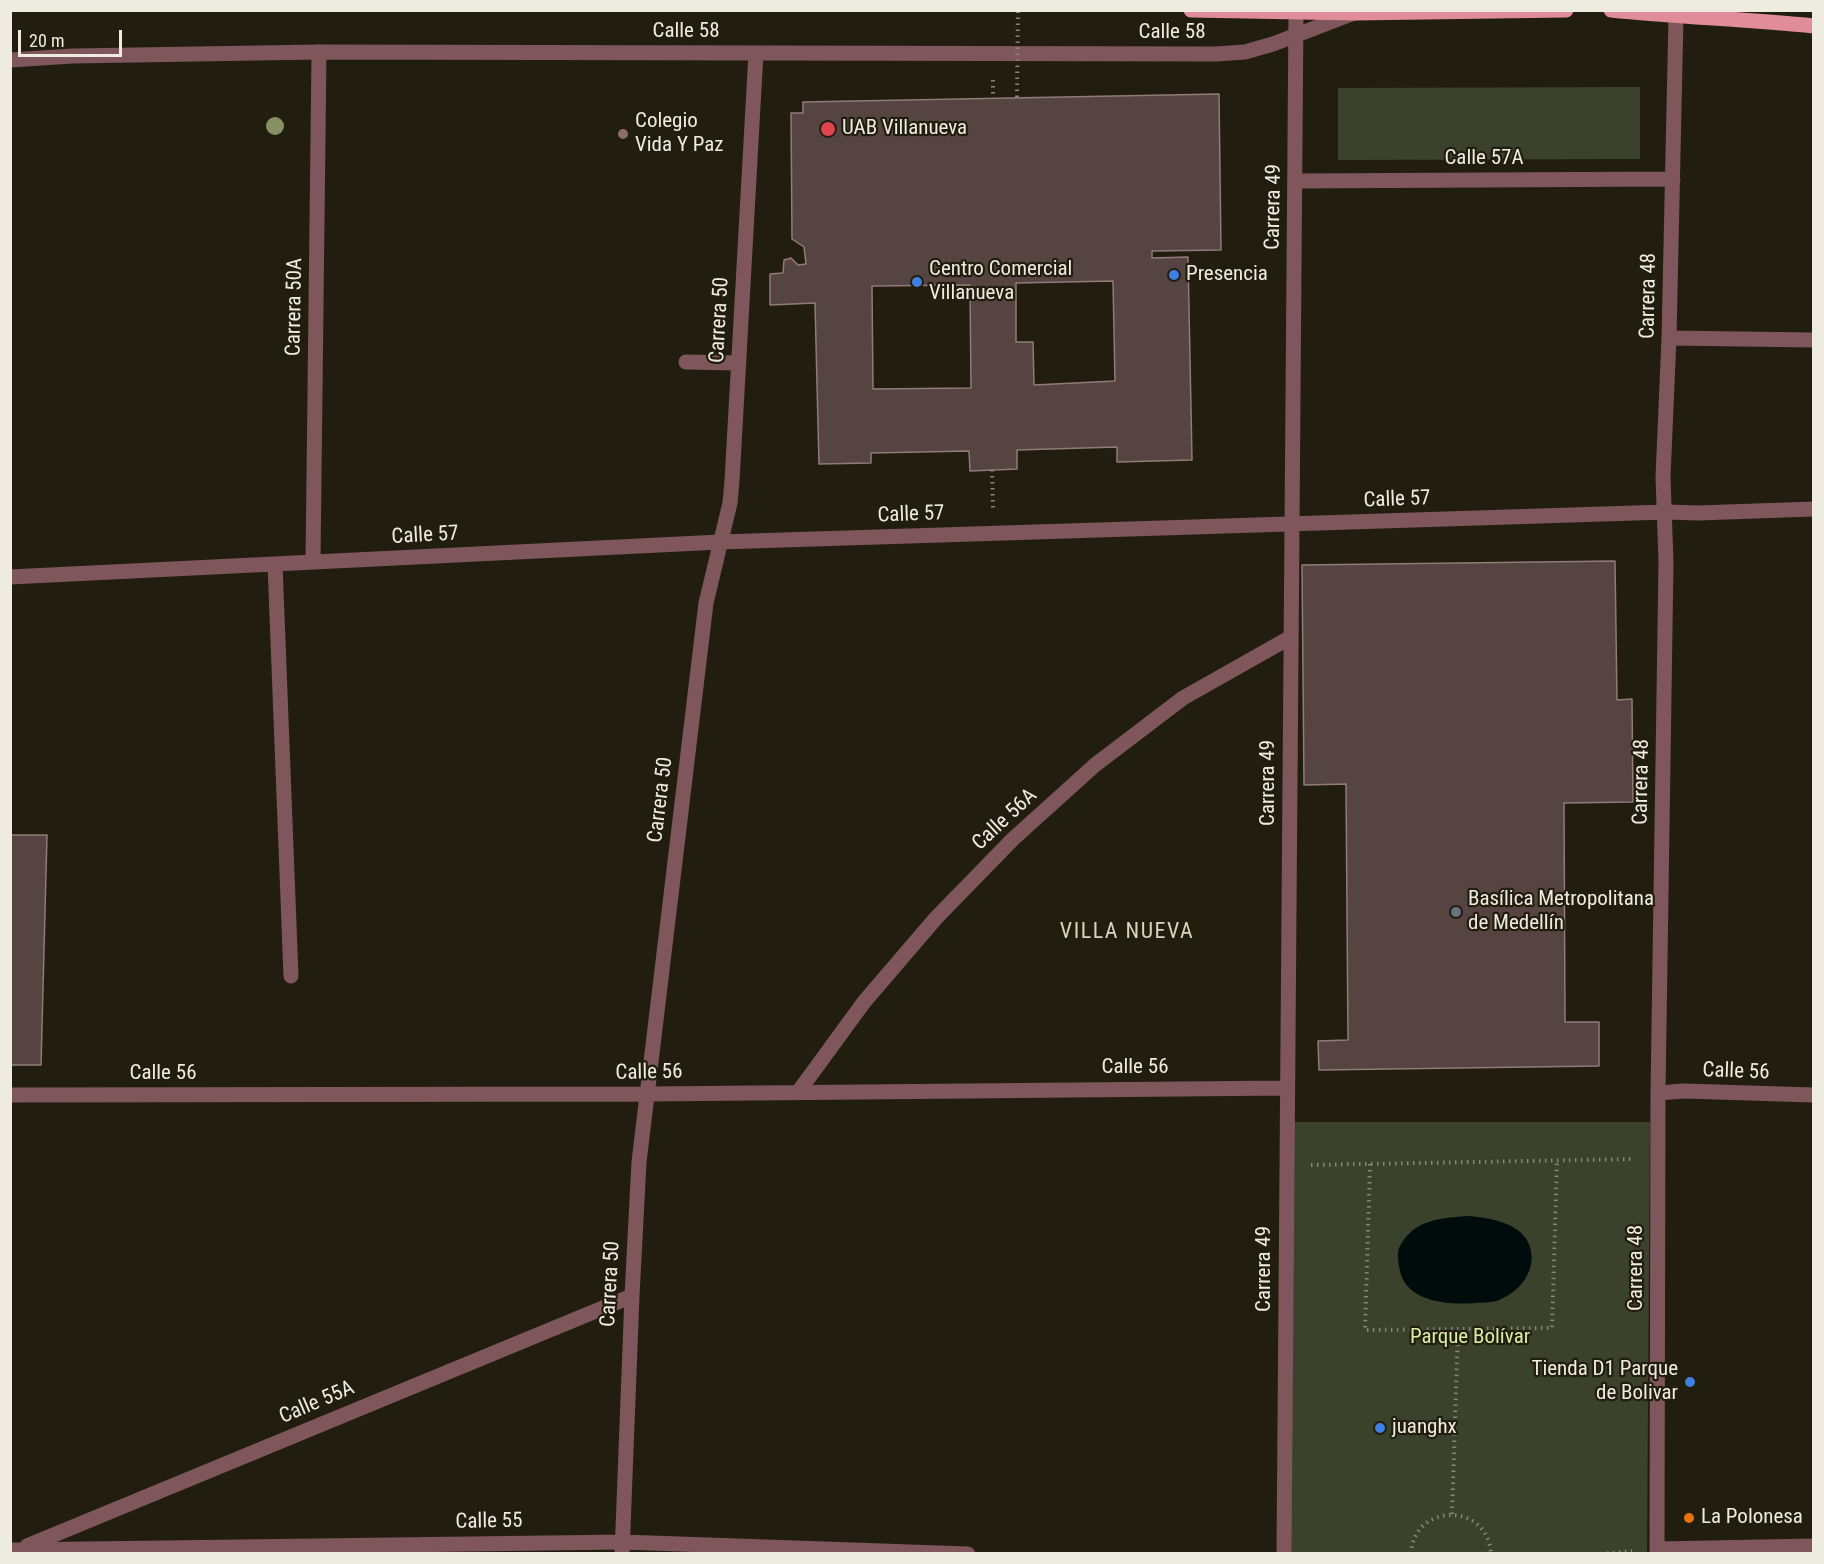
<!DOCTYPE html>
<meta charset="utf-8">
<style>
body{margin:0}
#map{position:relative;width:1824px;height:1564px;overflow:hidden;background:#221e0f;font-family:"Roboto Condensed",sans-serif}
canvas{display:block}
.frame{position:absolute;inset:0;border:12px solid #eeebe1;pointer-events:none}
.scale{position:absolute;left:18px;top:30px;width:104px;height:27px;box-sizing:border-box;border:3px solid #eeebe1;border-top:0;padding-left:8px;font-size:18px;line-height:21px;white-space:nowrap;color:#eeebe1;-webkit-text-stroke:4px #221e0f;paint-order:stroke}
</style>
<div id="map">
<canvas width="1824" height="1564"></canvas>
<div class="frame"></div>
<div class="scale">20 m</div>
</div>
<script>
const context = document.querySelector('canvas').getContext('2d');
context.lineJoin = 'round';
function fillPath(path, color) {
  context.fillStyle = color;
  context.fill(path, 'evenodd');
}
function strokePath(path, color, width, dash) {
  context.strokeStyle = color;
  context.lineWidth = width;
  context.lineCap = dash ? 'butt' : 'round';
  context.setLineDash(dash || []);
  context.stroke(path);
}
function write(font, color, halo, rows, align = 'center') {
  context.font = font + ' "Roboto Condensed",sans-serif';
  context.lineWidth = 4.5;
  context.setLineDash([]);
  context.textBaseline = 'middle';
  context.strokeStyle = halo;
  context.fillStyle = color;
  for (const [text, x, y, turn = 0] of rows) {
    context.save();
    context.translate(x, y);
    context.rotate((+turn || 0) * Math.PI / 180);
    context.textAlign = isNaN(turn) ? turn : align;
    if (halo) context.strokeText(text, 0, 0);
    context.fillText(text, 0, 0);
    context.restore();
  }
}
const green = new Path2D(`
 M1640,87v72l-302,1v-72z
 M1292,1122h358l-3,431 -357,1z`);
const water = new Path2D(`
 M1469,1216c21,2 54,7 61,31 7,23 -10,45 -31,53 -6,3 -16,2 -23,3 -27,2 -73,0 -77,-37 -1,-6 -2,-12 0,-18 14,-29 42,-30 70,-32z`);
const building = new Path2D(`
 M1219,94l2,156 -69,1v7l36,-1 4,203 -75,2v-15l-100,3v19l-47,2 -1,-20 -98,2v10l-52,1 -4,-161 -45,2v-31l13,-1 1,-13 7,-2 7,7 8,-1 -2,-17 -12,-8 -1,-126h12v-11zM1113,281l2,100 -81,4 -1,-43h-17v-59zM970,285l1,103 -98,1 -1,-103z
 M1615,561l2,139 15,-1 1,103 -69,1 1,219h34v44l-280,4 -1,-29 30,-1 -2,-256 -42,1 -2,-220z
 M10,835h37l-6,230h-31z`);
const path = new Path2D(`
 M993,80v18
 M992,470l1,38
 M1370,1164l-5,166 187,-2 5,-168
 M1311,1165l323,-6
 M1452,1514l6,-185
 M1411,1554c2,-51 77,-53 80,0
 M1601,1554l31,-3`);
const minor = new Path2D(`
 M10,60l63,-4 246,-4 897,2 29,-2 28,-8 81,-31
 M1295,181l378,-2
 M1669,338l145,2
 M686,362l53,1
 M313,562l6,-510
 M275,564l16,412
 M10,577l710,-35 946,-30 32,1 116,-4
 M799,1091l65,-89 72,-84 77,-79 82,-74 88,-67 108,-61
 M1658,1093l26,-2 130,4
 M10,1095l638,-1 639,-6
 M27,1546l605,-250
 M1657,1549l157,-3
 M10,1550l612,-8 346,12
 M622,1554l10,-258 7,-134 67,-559 24,-100 2,-22 24,-428
 M1284,1554l12,-1542
 M1657,1554l1,-461 8,-531 -3,-85 6,-139 7,-321`);
const major = new Path2D(`
 M1191,10l164,3 211,-3
 M1611,10c67,7 135,9 203,16`);
const pathBridge = new Path2D(`
 M1017,97l1,-87`);
const trees = [
 [275,126]
];
const markers = [
 [828,129,8,"#e0444e"],
 [623,134,6,"#8d6e63"],
 [1174,275,6,"#3f7fe0"],
 [917,282,6,"#3f7fe0"],
 [1456,912,6,"#6b7280"],
 [1690,1382,6,"#3f7fe0"],
 [1380,1428,6,"#3f7fe0"],
 [1689,1518,6,"#e8710a"]
];
const streetNames = [
 ["Calle 58",686,32],
 ["Calle 58",1172,33],
 ["Calle 57A",1484,159],
 ["Carrera 49",1274,207,-89],
 ["Carrera 48",1649,296,-89],
 ["Carrera 50A",295,307,-89],
 ["Carrera 50",720,320,-87],
 ["Calle 57",1397,500,-2],
 ["Calle 57",911,515,-2],
 ["Calle 57",425,536,-3],
 ["Carrera 48",1642,782,-89],
 ["Carrera 49",1269,783,-90],
 ["Carrera 50",661,800,-83],
 ["Calle 56A",1005,820,-43],
 ["Calle 56",1135,1068],
 ["Calle 56",1736,1072,2],
 ["Calle 56",649,1073,-1],
 ["Calle 56",163,1074],
 ["Carrera 48",1637,1268,-90],
 ["Carrera 49",1265,1269,-90],
 ["Carrera 50",611,1284,-87],
 ["Calle 55A",317,1403,-23],
 ["Calle 55",489,1522,-1]
];
const poiNames = [
 ["Colegio",635,122],
 ["Vida Y Paz",635,146],
 ["UAB Villanueva",842,129],
 ["Centro Comercial",929,270],
 ["Villanueva",929,294],
 ["Presencia",1186,275],
 ["Basílica Metropolitana",1468,900],
 ["de Medellín",1468,924],
 ["Tienda D1 Parque",1678,1370,"right"],
 ["de Bolivar",1678,1394,"right"],
 ["juanghx",1392,1428],
 ["La Polonesa",1701,1518]
];
const parkNames = [
 ["Parque Bolívar",1470,1338]
];
const neighbourhoodNames = [
 ["VILLA NUEVA",1127,932]
];
fillPath(green, '#3b422b');
fillPath(water, '#000b0b');
fillPath(building, '#564442');
strokePath(building, '#907b79', 1.5);
strokePath(path, '#898579', 4, [1.5, 4.5]);
strokePath(minor, '#7e565c', 15);
strokePath(major, '#e08c9a', 15);
strokePath(pathBridge, '#898579', 4, [1.5, 4.5]);
context.fillStyle = '#879063';
for (const [x, y] of trees) {
  context.beginPath();
  context.arc(x, y, 9, 0, 2 * Math.PI);
  context.fill();
}
for (const [x, y, r, color] of markers) {
  const dot = new Path2D();
  dot.arc(x, y, r, 0, 2 * Math.PI);
  context.fillStyle = color;
  context.fill(dot);
  strokePath(dot, '#221e0f', 2);
}
write('21px', '#eeebe1', '#221e0f', streetNames);
write('21px', '#eeebe1', '#221e0f', poiNames, 'left');
write('21px', '#daeda8', '#221e0f', parkNames);
context.letterSpacing = '1.5px';
write('22px', '#d8d2c0', '#221e0f', neighbourhoodNames);
context.letterSpacing = '0px';
</script>
